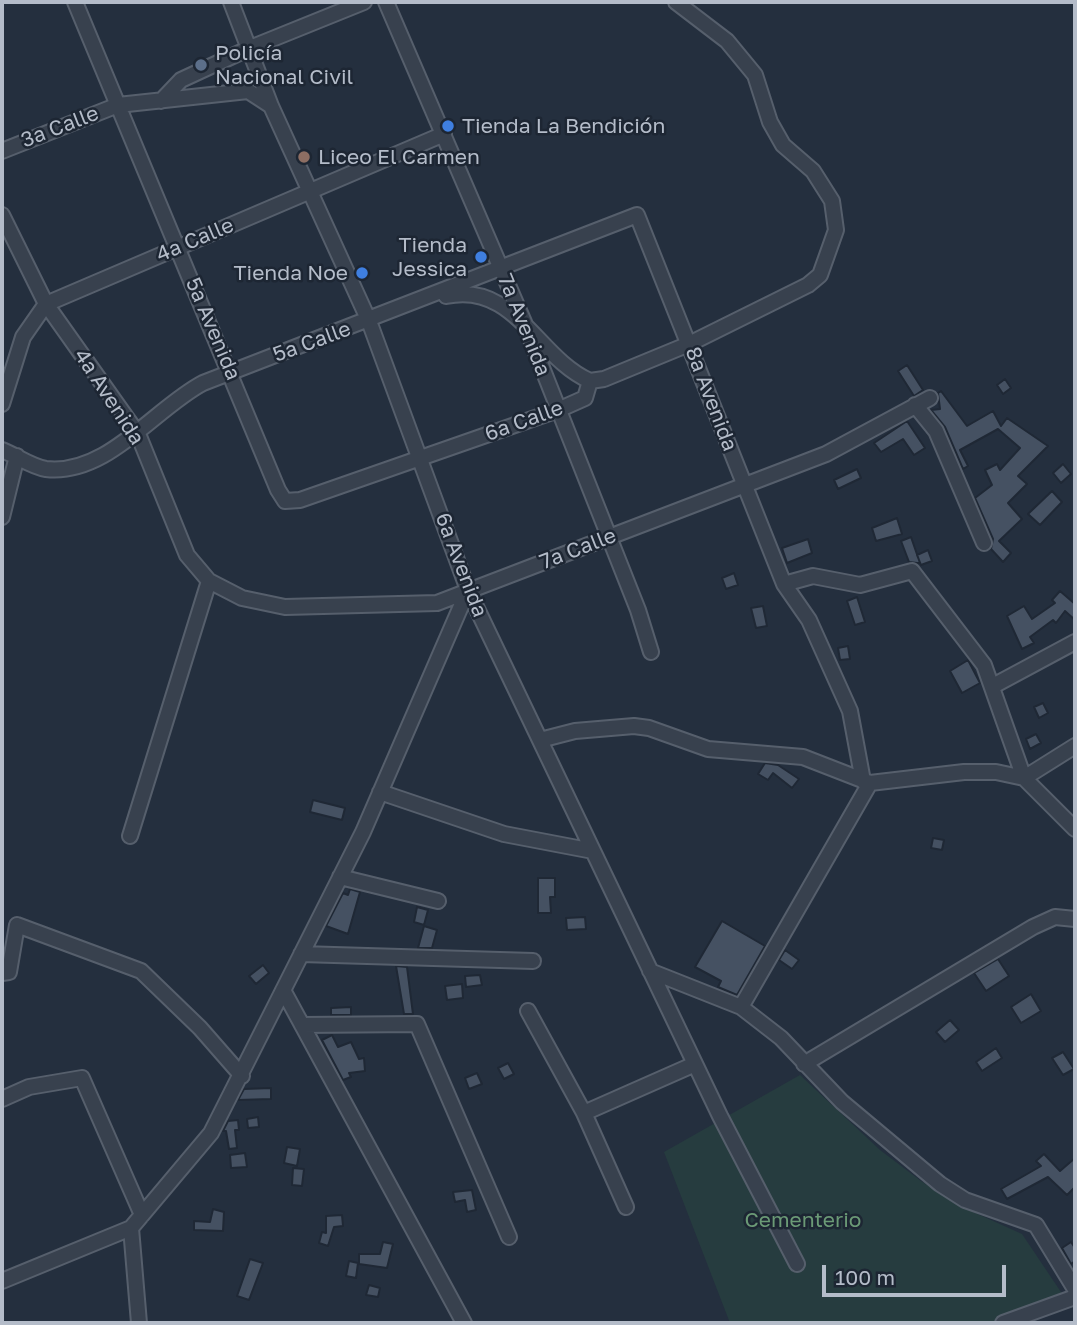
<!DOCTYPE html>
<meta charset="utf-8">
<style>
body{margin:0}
#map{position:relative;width:1077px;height:1325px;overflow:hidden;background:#242f3e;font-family:"Golos Text",sans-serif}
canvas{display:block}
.frame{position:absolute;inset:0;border:4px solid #b4bcc9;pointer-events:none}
.scale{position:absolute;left:822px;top:1265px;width:184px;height:32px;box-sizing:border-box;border:4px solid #b4bcc9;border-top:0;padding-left:9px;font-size:21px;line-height:24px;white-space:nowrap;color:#b4bcc9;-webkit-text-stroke:5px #1d2633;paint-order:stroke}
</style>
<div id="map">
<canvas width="1077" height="1325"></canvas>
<div class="frame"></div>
<div class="scale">100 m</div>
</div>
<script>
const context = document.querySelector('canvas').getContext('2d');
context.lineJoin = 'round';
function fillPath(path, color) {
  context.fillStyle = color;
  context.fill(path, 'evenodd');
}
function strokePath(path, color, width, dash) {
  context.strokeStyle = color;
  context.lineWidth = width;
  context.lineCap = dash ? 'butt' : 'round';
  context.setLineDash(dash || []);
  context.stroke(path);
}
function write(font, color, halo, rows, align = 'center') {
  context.font = font + ' "Golos Text",sans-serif';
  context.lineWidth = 5;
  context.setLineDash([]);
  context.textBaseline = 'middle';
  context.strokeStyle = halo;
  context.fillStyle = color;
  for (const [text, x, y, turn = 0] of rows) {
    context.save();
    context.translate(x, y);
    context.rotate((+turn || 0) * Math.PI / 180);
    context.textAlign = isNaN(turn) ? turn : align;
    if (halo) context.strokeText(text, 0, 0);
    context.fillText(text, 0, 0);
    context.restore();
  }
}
const green = new Path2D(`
 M800,1075l80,75 41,31 41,26 60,27 43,64 -77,25h-258l-66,-171z`);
const building = new Path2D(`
 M907,365l16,25 -9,6 -16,-25z
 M1005,379l6,9 -8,6 -6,-9z
 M941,391l26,35 26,-15 8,15 6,-8 41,28 -30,30 9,8 -19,19 14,16 -23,22 12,12 -8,9 -12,-13 2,-10 -18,-41 17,-13 -7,-15 12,-6 3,6 20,-22 -22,-19 -38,21 8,16 -5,3 -18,-42 -14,-17 9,-1 -2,-16z
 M907,421l18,27 -11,7 -11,-16 -22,13 -7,-9z
 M1063,464l8,10 -10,9 -8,-10z
 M857,469l4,9 -23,11 -4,-9z
 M1052,491l10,11 -22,23 -12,-11z
 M897,518l5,16 -26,7 -4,-13z
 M911,537l9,26h-3l-8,-1 -8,-21z
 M808,539l4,14 -25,10 -5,-15z
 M928,550l4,11 -11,4 -4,-10z
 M734,573l4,12 -12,4 -4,-11z
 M1060,591l15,13v16l-10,-9 -9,12 -3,-3 -23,17 4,6 -12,6 -15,-33 17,-10 8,13 23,-16 -3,-3z
 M857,597l8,25 -10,3 -8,-24z
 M763,606l4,20 -11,2 -5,-20z
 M848,646l2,13 -10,1 -2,-12z
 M968,660l12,23 -18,10 -12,-22z
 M1043,703l5,10 -9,5 -5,-11z
 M1036,734l5,9 -11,6 -4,-10z
 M765,763l13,2 21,14 -7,9 -19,-15 -5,7 -10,-6z
 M313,800l32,8 -3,12 -32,-8z
 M933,838l11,2 -2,10 -11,-2z
 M538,878h17v19h-5l1,16h-13z
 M350,889l10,3 -12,42 -22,-8 17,-33 5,2z
 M417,907l11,3 -4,15 -10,-3z
 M585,917l1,12 -19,1 -1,-12z
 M722,921l43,25 -28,49 -19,-8 3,-6 -26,-14z
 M424,926l13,4 -5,18h-14z
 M785,950l14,10 -7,9 -13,-9z
 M998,959l11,17 -23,15 -12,-18z
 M263,965l6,8 -13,11 -7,-8z
 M396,966l11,1 6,47h-9z
 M480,975l2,10 -16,2 -1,-11z
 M462,984l1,14 -16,2 -2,-14z
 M1031,994l10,17 -20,12 -10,-16z
 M351,1007v8h-20v-7z
 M950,1020l9,10 -14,12 -9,-10z
 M332,1035l6,12 13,-5 8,17 5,-1 1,13 -16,2 2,4 -8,3 -21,-40z
 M996,1048l6,10 -20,13 -6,-9z
 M1063,1052l11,17 -11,6 -11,-17z
 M508,1063l6,11 -10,5 -6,-11z
 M477,1073l5,11 -13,5 -4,-11z
 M271,1088v11l-33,1 6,-11z
 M258,1117l1,10 -11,1 -1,-9z
 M238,1120l1,10h-4l2,18 -8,1 -3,-18h-3l5,-10z
 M287,1147l13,2 -3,17 -13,-3z
 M245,1153l2,14 -16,1 -1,-13z
 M1044,1154l16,17 15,-13v29l-8,8 -19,-18 -41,22 -6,-10 40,-23 -5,-5z
 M293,1168l11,1 -2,17 -10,-1z
 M472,1190l4,20 -9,2 -2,-12 -10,2 -2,-10z
 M213,1209l11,3 -1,19 -29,-1v-9l16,1z
 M342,1215l1,11 -9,1 -6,19 -9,-3 3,-11 4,1v-17z
 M383,1242l10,2 -6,24 -28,-4v-10h21z
 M1071,1242l4,6v13l-4,3 -9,-16z
 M250,1259l13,4 -14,37 -12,-4z
 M349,1261l9,2 -2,15 -10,-2z
 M369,1285l11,3 -2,9 -12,-2z`);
const minor = new Path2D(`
 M75,2l203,488 7,11 15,-1 258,-90 27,-12 5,-17
 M231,2l40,104 98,215 99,269 252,526 77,148
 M386,2l138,320 114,288 13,42
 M161,101l20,-21 69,-32 114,-46
 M2,151l116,-46 130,-14 23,15
 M2,215l44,89 92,130 49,121 22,26 33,17 43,9 152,-4 389,-149 104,-56
 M446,296c69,-15 91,62 144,85
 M590,381l14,-2 85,-35 119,-59 12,-10 16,-45 -4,-29 -19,-30 -30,-26 -13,-23 -15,-47 -28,-34 -51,-39
 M2,404l21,-67 23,-33 398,-170
 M915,405l21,26 48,112
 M2,450c13,5 30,17 44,19 61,7 109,-61 157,-86l434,-168 147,369 25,36 41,91 13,70
 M2,517l15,-61
 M784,584l29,-8 47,9 52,-14 72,94 40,113 51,51
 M993,686l82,-44
 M540,740l35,-9 59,-5 15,2 59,21 95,8 67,26 94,-11h32l28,6 51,-32
 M380,792l124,42 89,17
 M130,836l79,-255
 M340,877l98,24
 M301,954l232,7
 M650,971l91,36 40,31 61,64 98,82 25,16 71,25 39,64
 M2,973l7,-1 8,-47 124,46 59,57 42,48
 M283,990l181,333
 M741,1007l129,-224
 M528,1011l56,102 111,-49
 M302,1025l115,-1 92,213
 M804,1064l229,-137 22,-10 20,2
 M2,1099l27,-12 53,-9 60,137
 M584,1113l42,94
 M131,1228l8,95
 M2,1281l129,-53 80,-95 152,-301 105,-242
 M1003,1323l72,-26`);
const markers = [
 [201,65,7,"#5c6f8a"],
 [448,126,7,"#3f7fe0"],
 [304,157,7,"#8d6e63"],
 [481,257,7,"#3f7fe0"],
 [362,273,7,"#3f7fe0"]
];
const poiNames = [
 ["Policía",215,53],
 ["Nacional Civil",215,77],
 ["Tienda La Bendición",462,126],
 ["Liceo El Carmen",318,157],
 ["Tienda",467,245,"right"],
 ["Jessica",467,269,"right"],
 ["Tienda Noe",348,273,"right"]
];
const streetNames = [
 ["3a Calle",60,127,-21],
 ["4a Calle",195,240,-23],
 ["7a Avenida",524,325,68],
 ["5a Avenida",213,329,67],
 ["5a Calle",312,342,-20],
 ["4a Avenida",109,397,57],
 ["8a Avenida",711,399,69],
 ["6a Calle",524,421,-20],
 ["7a Calle",578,549,-21],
 ["6a Avenida",461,565,69]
];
const parkNames = [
 ["Cementerio",803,1220]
];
fillPath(green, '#263c3f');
fillPath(building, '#455162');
strokePath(building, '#1f2835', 2);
strokePath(minor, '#565f6c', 18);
strokePath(minor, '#38414e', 14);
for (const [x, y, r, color] of markers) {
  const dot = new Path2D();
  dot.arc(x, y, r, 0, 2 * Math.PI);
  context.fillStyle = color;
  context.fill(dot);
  strokePath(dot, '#1d2633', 2.5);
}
write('21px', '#b4bcc9', '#1d2633', poiNames, 'left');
write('21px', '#b4bcc9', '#1d2633', streetNames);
write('21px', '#6b9a76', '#1d2633', parkNames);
</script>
